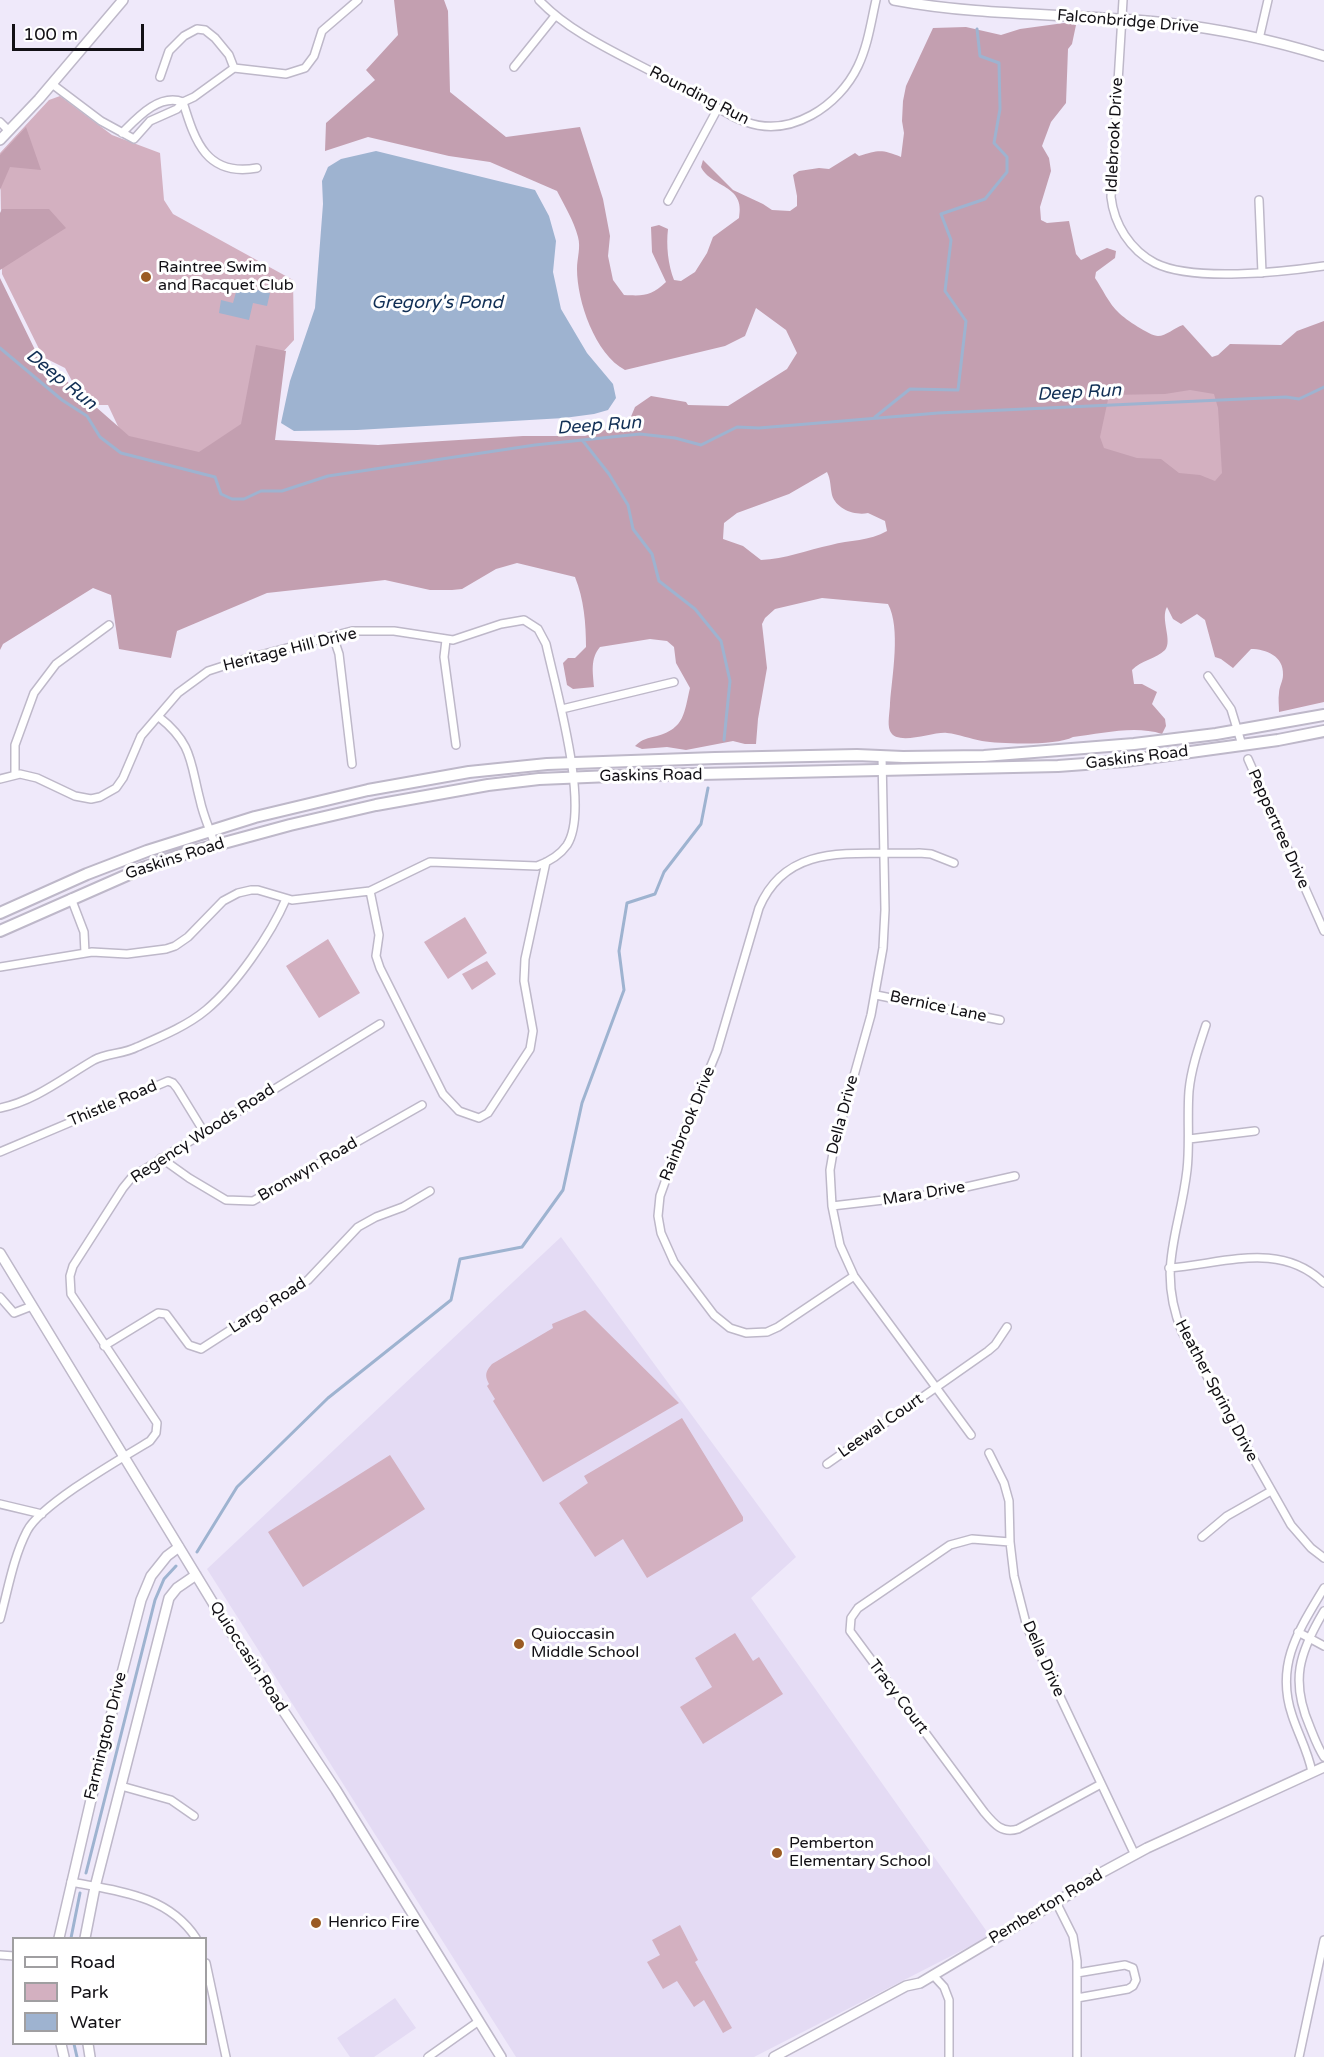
<!DOCTYPE html>
<style>
body{margin:0}
#map{position:relative;width:1324px;height:2057px;overflow:hidden;background:#efe9fa;font-family:"Varela Round",sans-serif}
canvas{display:block}
.legend{position:absolute;left:12px;top:1937px;width:195px;height:108px;box-sizing:border-box;background:#fff;border:2px solid #a09fa1;margin:0;padding:8px 10px;list-style:none;font-size:18px;color:#121015}
.legend li{display:flex;align-items:center;gap:12px;height:30px}
.legend b{width:30px;border:2px solid #a09fa1}
.scale{position:absolute;left:12px;top:24px;width:132px;height:27px;box-sizing:border-box;border:3px solid #121015;border-top:0;padding-left:8px;font-size:18px;line-height:21px;white-space:nowrap;color:#121015;-webkit-text-stroke:4px #fff;paint-order:stroke}
</style>
<div id="map">
<canvas width="1324" height="2057"></canvas>
<ul class="legend">
<li><b style="height:8px;background:#fff"></b>Road</li>
<li><b style="height:16px;background:#d3b0c0"></b>Park</li>
<li><b style="height:16px;background:#9eb3d0"></b>Water</li>
</ul>
<div class="scale">100 m</div>
</div>
<script>
const context = document.querySelector('canvas').getContext('2d');
context.lineJoin = 'round';
function fillPath(path, color) {
  context.fillStyle = color;
  context.fill(path, 'evenodd');
}
function strokePath(path, color, width, dash) {
  context.strokeStyle = color;
  context.lineWidth = width;
  context.lineCap = dash ? 'butt' : 'round';
  context.setLineDash(dash || []);
  context.stroke(path);
}
function write(font, color, halo, rows, align = 'center') {
  context.font = font + ' "Varela Round",sans-serif';
  context.lineWidth = 6;
  context.setLineDash([]);
  context.textBaseline = 'middle';
  context.strokeStyle = halo;
  context.fillStyle = color;
  for (const [text, x, y, turn = 0] of rows) {
    context.save();
    context.translate(x, y);
    context.rotate((+turn || 0) * Math.PI / 180);
    context.textAlign = isNaN(turn) ? turn : align;
    if (halo) context.strokeText(text, 0, 0);
    context.fillText(text, 0, 0);
    context.restore();
  }
}
const built = new Path2D(`
 M561,1237l235,320 -45,41 239,338 -236,121h-238l-309,-488z
 M395,1998l21,30 -42,29h-24l-13,-19z`);
const green = new Path2D(`
 M60,96l52,39 48,18 4,47 9,14 120,66 1,60 -25,27 -8,74 -66,19 -72,-23 -15,-32h-23l-20,-37 -22,-11 -41,-83 -2,-121 49,-53z
 M1216,378l34,157 -273,-145z
 M465,917l22,36 -39,26 -24,-37z
 M328,939l32,54 -41,25 -33,-52z
 M487,961l9,13 -24,16 -10,-16z
 M585,1310l94,93 -136,79 -50,-81 2,-2 -8,-13 2,-2c-5,-9 -3,-13 3,-20l61,-36 -1,-4z
 M682,1418l61,99v4l-96,57 -24,-39 -28,18 -36,-54 29,-20 -4,-7z
 M390,1455l35,54 -122,78 -35,-55z
 M735,1633l18,28 6,-4 24,37 -80,50 -23,-37 32,-20 -17,-29z
 M680,1925l18,35 -3,2 37,66 -9,5 -19,-33 -10,7 -17,-26 -14,8 -16,-27 13,-7 -8,-15z`);
const forest = new Path2D(`
 M394,0h50l4,11 2,81 56,45 74,-10 23,72 7,37 -2,20 5,24 11,15c21,1 27,1 42,-13l-14,-30 -1,-25 8,-2 9,4c-2,16 0,36 6,51l7,1 14,-9 12,-19 6,-16 26,-19c7,-34 -28,-30 -38,-51l2,-7 30,30 30,14 9,6 18,1 7,-5v-10l-4,-21 6,-4 20,-3 10,1 26,-16 4,3c19,-6 23,-7 42,1l3,-24 -2,-12 1,-20 3,-15 27,-58 33,-1 35,8 19,-6 44,-6 12,2 -4,19 -4,5 -2,54 -15,19 -9,24 7,12 2,13 -11,36 1,13 6,3 22,-2 7,33 5,6 26,-12 9,3 -1,7 -19,14 -1,6c7,10 14,26 24,35 6,6 31,23 39,23 8,0 16,-8 25,-11l29,32 6,-2 12,-11 51,1 16,-14 27,-10v381l-45,10c0,-6 -1,-13 0,-19 0,-6 4,-12 4,-18 1,-19 -17,-26 -32,-26l-18,19 -12,-9 -6,-2 -10,-37 -8,-6 -16,10 -8,-5 -6,-12c-7,12 6,34 -2,43 -9,9 -24,10 -33,20l2,14h8l15,8 -5,12 13,15 1,7 -4,8c-28,-9 -61,0 -89,3 -17,9 -71,7 -91,4 -12,-2 -23,-7 -35,-8 -13,-2 -50,14 -57,-2 -3,-7 0,-20 0,-28 2,-27 11,-75 -2,-99l-66,-6 -47,11 -10,9 -3,6 5,44 -9,51 -2,25h-11l-12,-3 -47,9 -19,-3 -25,2 -7,-3c7,-7 13,-8 22,-10 28,-8 27,-23 33,-48l-14,-25 -2,-16 -7,-6 -17,-2 -50,8c-10,12 -7,25 -6,40l-21,2 -6,-4 -4,-22 5,-5h7l11,-11c0,-23 -2,-48 -11,-70l-58,-14 -21,6 -34,20 -10,1h-22l-45,-10 -118,13 -90,38 -6,27 -52,-9 -8,-54 -18,-7 -90,56 -3,6v-372l38,78 91,80 70,16 42,-28 15,-79 30,6 -11,89 103,5 145,-9h62l32,-10 13,-7 5,-12 16,-11 35,6 2,3 40,1 59,-37 10,-16 -11,-23 -30,-22 -11,28 -20,10 -100,24c-30,-16 -48,-69 -48,-101 0,-11 4,-21 1,-32 -4,-16 -14,-32 -21,-46l-67,-29 -41,-6 -81,-19 -43,14 1,-28 49,-43 -9,-10 32,-35zM1190,390l24,4 4,14 4,65 -7,8 -15,-6 -21,-2 -18,-14 -24,-1 -33,-10 -4,-11 9,-42 56,-1zM827,472c4,8 3,14 5,23 4,14 23,21 36,18l17,8 2,10c-17,10 -38,9 -56,14 -24,5 -46,14 -70,15l-18,-14 -20,-7 1,-16 13,-10 52,-19z
 M26,127l15,43 -31,-3 -10,23v-35z
 M2,209h47l17,19 -66,42v-57z`);
const water = new Path2D(`
 M376,151l159,39 14,26 7,25 -3,31 8,37 26,44 26,31 3,14 -8,12 -14,4 -30,4 -207,12 -63,1 -13,-8 9,-42 25,-73 8,-104 -1,-23 6,-14 13,-8z
 M238,285l32,8 -3,13 -14,-3 -4,17 -30,-7 2,-13 12,3z`);
const stream = new Path2D(`
 M0,348l62,52 25,16 13,21 21,16 94,24 6,17 11,5h12l17,-8h21l46,-15 207,-31 105,-11 35,4 26,7 36,-18 22,1 179,-15 348,-16 13,2 25,-12
 M875,417l35,-28 48,1 8,-69 -21,-30 6,-51 -10,-26 44,-15 22,-27v-15l-13,-14 6,-34 -1,-46 -19,-7 -3,-27
 M583,441l26,33 19,31 5,24 19,25 7,27 36,28 26,32 9,40 -6,59
 M197,1552l40,-65 91,-89 123,-98 9,-41 62,-12 41,-57 19,-87 42,-113 -5,-39 8,-48 28,-9 9,-22 37,-48 7,-36
 M86,1873l69,-273 9,-21 12,-13
 M71,1938l9,-45
 M74,2044l3,13`);
const street = new Path2D(`
 M539,0c31,33 80,54 119,75 20,11 40,22 60,33 9,5 18,11 28,14 45,16 93,-16 112,-56 10,-21 13,-44 18,-66
 M1123,0l-12,197c3,27 19,53 44,66 38,19 127,9 169,3
 M1259,39l9,-39
 M514,67l41,-51
 M160,77l9,-26 15,-15 13,-7 8,1 10,8 14,17 5,13
 M52,84l49,37 33,18 16,-18 27,-12 6,-7 11,-5 40,-29 52,6 19,-6 9,-12 8,-25 36,-31
 M183,102c12,40 24,75 74,66
 M0,122l9,9
 M122,133c15,-15 37,-40 61,-31
 M1259,200l3,73
 M668,201l50,-93
 M333,636l6,18 13,110
 M446,640l-2,17 12,88
 M1208,676l23,33 11,36
 M562,709l112,-27
 M159,717c34,27 31,45 41,83 3,15 10,30 15,45
 M882,756l3,154 -2,38 -12,67 -37,132 -4,23 2,36 8,39 14,31 117,159
 M1248,759l76,172
 M15,774v-29l19,-52 22,-29 53,-39
 M0,779l20,-5 17,4 38,18 16,3 9,-2 16,-9 7,-10 18,-42 37,-43 30,-22 37,-12 107,-28h42l59,9 48,-16 23,-4 14,9 8,15c9,42 45,164 21,201 -7,10 -19,17 -30,21l-107,-4 -60,29 -78,9 -34,-10h-7l-13,3 -15,8 -35,36 -13,9 -9,3 -39,5 -35,-2 -92,15
 M370,891l9,44 -3,21 4,12 63,126 16,17 20,7 9,-5 42,-64 3,-18 -9,-50 1,-22 21,-97
 M71,898l13,34 1,21
 M876,995l124,25
 M1206,1025c-7,21 -15,44 -17,66 -2,26 1,53 -2,79 -7,62 -31,98 -5,162l109,193 20,23 13,10
 M0,1108c35,-7 63,-30 94,-48 13,-7 30,-6 43,-13 23,-10 50,-21 69,-37 30,-25 65,-76 80,-111
 M1189,1139l66,-8
 M0,1152l168,-71 5,2 4,5 27,44
 M161,1158l28,20 37,22 27,1 169,-96
 M832,1206l103,-12 80,-18
 M1169,1268c54,-4 111,-28 155,15
 M854,1276l-76,51 -11,5 -21,1 -16,-5 -16,-13 -40,-53 -13,-29 -3,-17 2,-20 19,-53 38,-92 42,-143c29,-69 99,-52 160,-55l12,1 23,9
 M0,1297l14,16 18,-7
 M104,1346l54,-33 8,1 23,31 12,4 107,-69 50,-53 18,-10 27,-10 27,-16
 M989,1453l15,30 5,18 1,41 4,34 13,51 108,228
 M827,1464l161,-113 7,-6 12,-18
 M0,1504l42,10
 M1202,1537l25,-21 44,-25
 M1010,1542l-38,-3 -22,6 -92,63 -7,10 -1,13 134,181c10,12 18,22 34,17l83,-45
 M1324,1611c-25,42 -34,70 -14,116 4,10 8,21 14,30
 M0,1619c8,-29 13,-61 27,-88 14,-27 95,-73 123,-90l6,-8 1,-10 -86,-129 -1,-18 3,-10 50,-78 9,-11 248,-153
 M1298,1632l26,14
 M1312,1772c-4,-21 -14,-38 -20,-57 -17,-51 7,-85 32,-127
 M121,1786l50,14 23,16
 M71,1882c47,9 97,13 125,56
 M1056,1902l17,34 4,25v96
 M0,1955l14,1
 M206,1963l20,94
 M933,1975l11,12 5,13v57
 M1077,1998l51,-9 5,-3 3,-6 -3,-12 -8,-3 -48,8
 M428,2057l51,-36
 M1299,2057l25,-117`);
const secondary = new Path2D(`
 M894,0c90,17 182,13 273,23 54,6 106,17 157,33
 M0,140l39,-41 84,-99
 M0,1253l227,373 109,164 165,267
 M59,1938l47,-203 35,-135 10,-24 16,-20 12,-9
 M85,1938l10,-51 74,-289 8,-10 19,-13
 M61,2044l3,13
 M88,2044l2,13
 M774,2057l132,-71 14,-3 148,-88 31,-21 48,-26 177,-81`);
const primary = new Path2D(`
 M0,913l87,-39 60,-23 108,-34 113,-27 101,-18 78,-8 168,-6 142,-3 46,2 81,-1 150,-12 82,-10 108,-19
 M0,931l143,-63 44,-15 103,-28 86,-20 112,-20 51,-6 72,-3 447,-10 67,-5 153,-21 46,-9`);
const markers = [
 [146,277,6,"#9b5b24"],
 [519,1644,6,"#9b5b24"],
 [777,1853,6,"#9b5b24"],
 [316,1923,6,"#9b5b24"]
];
const streetNames = [
 ["Falconbridge Drive",1128,22,5],
 ["Rounding Run",699,96,27],
 ["Idlebrook Drive",1115,135,-87],
 ["Heritage Hill Drive",290,650,-14],
 ["Gaskins Road",1137,758,-7],
 ["Gaskins Road",651,776,-1],
 ["Peppertree Drive",1278,829,66],
 ["Gaskins Road",175,859,-18],
 ["Bernice Lane",938,1007,12],
 ["Thistle Road",113,1104,-23],
 ["Della Drive",843,1115,-75],
 ["Rainbrook Drive",688,1124,-68],
 ["Regency Woods Road",203,1134,-33],
 ["Bronwyn Road",308,1170,-30],
 ["Mara Drive",924,1194,-9],
 ["Largo Road",268,1306,-33],
 ["Heather Spring Drive",1216,1391,62],
 ["Leewal Court",881,1426,-35],
 ["Quioccasin Road",248,1657,57],
 ["Della Drive",1043,1659,66],
 ["Tracy Court",898,1697,53],
 ["Farmington Drive",106,1736,-76],
 ["Pemberton Road",1046,1907,-31]
];
const poiNames = [
 ["Raintree Swim",158,268],
 ["and Racquet Club",158,286],
 ["Quioccasin",531,1635],
 ["Middle School",531,1653],
 ["Pemberton",789,1844],
 ["Elementary School",789,1862],
 ["Henrico Fire",328,1923]
];
const waterNames = [
 ["Gregory's Pond",437,303],
 ["Deep Run",61,380,39],
 ["Deep Run",1079,393,-3],
 ["Deep Run",599,426,-4]
];
fillPath(built, '#e4dbf4');
fillPath(green, '#d3b0c0');
fillPath(forest, '#c39fb0');
fillPath(water, '#9eb3d0');
strokePath(stream, '#9eb3d0', 3);
strokePath(street, '#beb8c9', 10);
strokePath(secondary, '#beb8c9', 12);
strokePath(primary, '#beb8c9', 14);
strokePath(street, '#fff', 7);
strokePath(secondary, '#fff', 9);
strokePath(primary, '#fff', 10);
for (const [x, y, r, color] of markers) {
  const dot = new Path2D();
  dot.arc(x, y, r, 0, 2 * Math.PI);
  context.fillStyle = color;
  context.fill(dot);
  strokePath(dot, '#fff', 2);
}
write('16px', '#121015', '#fff', streetNames);
write('16px', '#121015', '#fff', poiNames, 'left');
write('italic 18px', '#112f55', '#fff', waterNames);
</script>
